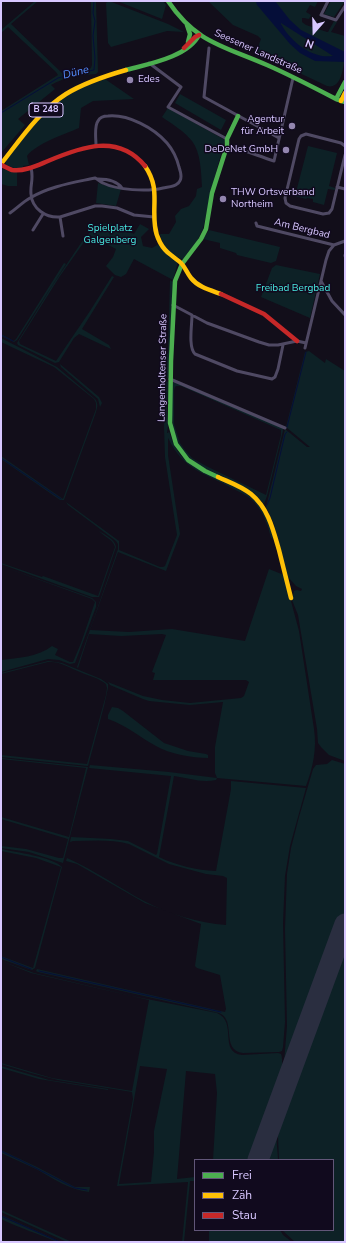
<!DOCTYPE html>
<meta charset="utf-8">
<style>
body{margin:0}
#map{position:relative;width:346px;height:1243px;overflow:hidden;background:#120e1a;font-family:"Nunito Sans",sans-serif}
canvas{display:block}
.frame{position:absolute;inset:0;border:2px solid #d8c7ff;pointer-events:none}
.legend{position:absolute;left:194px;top:1159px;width:140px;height:72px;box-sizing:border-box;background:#110a1e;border:1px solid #615678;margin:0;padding:5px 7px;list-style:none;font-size:12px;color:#d8c7ff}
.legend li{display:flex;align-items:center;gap:8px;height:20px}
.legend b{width:20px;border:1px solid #615678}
.north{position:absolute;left:294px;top:12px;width:40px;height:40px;-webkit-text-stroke:3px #110a1e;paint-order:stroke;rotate:200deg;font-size:11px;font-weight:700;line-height:16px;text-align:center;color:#d8c7ff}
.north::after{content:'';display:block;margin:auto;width:14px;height:18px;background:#d8c7ff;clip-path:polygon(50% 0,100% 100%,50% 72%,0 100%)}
</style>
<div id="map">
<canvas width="346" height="1243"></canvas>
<div class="frame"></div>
<ul class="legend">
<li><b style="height:5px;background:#4caf50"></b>Frei</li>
<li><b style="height:5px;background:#ffc107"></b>Zäh</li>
<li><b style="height:5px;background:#c62828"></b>Stau</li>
</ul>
<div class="north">N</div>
</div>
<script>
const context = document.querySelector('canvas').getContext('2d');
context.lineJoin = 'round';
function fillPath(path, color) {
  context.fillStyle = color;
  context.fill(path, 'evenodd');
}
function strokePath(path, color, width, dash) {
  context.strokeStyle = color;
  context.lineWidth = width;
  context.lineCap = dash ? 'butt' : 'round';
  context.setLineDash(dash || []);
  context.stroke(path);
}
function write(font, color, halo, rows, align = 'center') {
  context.font = font + ' "Nunito Sans",sans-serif';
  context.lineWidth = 3;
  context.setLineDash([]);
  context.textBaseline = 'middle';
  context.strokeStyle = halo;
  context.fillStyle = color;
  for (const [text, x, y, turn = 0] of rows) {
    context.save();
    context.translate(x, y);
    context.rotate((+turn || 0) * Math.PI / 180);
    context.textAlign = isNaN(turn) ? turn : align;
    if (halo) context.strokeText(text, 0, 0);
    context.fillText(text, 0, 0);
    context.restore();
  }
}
const green = new Path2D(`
 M35,1h3l-27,23 52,50 24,-4 4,-2 1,-3 -1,-64h5l2,71 -2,2c-16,1 -31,3 -45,11l4,4 -37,30 7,6 -24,28v-42l57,-36 -2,-3 -48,-45 -7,6v-3z
 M109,1l59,23 16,8 -17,-1 -56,16 -3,-4 -2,-40z
 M117,1h46l3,4 -4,14z
 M208,1h110l-3,6 -5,-2 -4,7 5,3 -2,4 -5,-1h-2v4l4,3 21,7h1l6,-11 3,1 -6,10 14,4c0,14 1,55 -18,50l-57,-27h-7l-8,-4 6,-16 -3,-3 -25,-11z
 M331,1h14l-11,16 -10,-3z
 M105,79l29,20 -41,2 -12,7 -2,20c-16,7 -42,15 -52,28l2,9 -6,1v2h-9l-8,-3v-5c15,-18 35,-47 54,-60 14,-10 30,-16 45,-21z
 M180,94l46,26 -5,10 -46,-27z
 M168,108l57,32 -12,43 -10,46 -6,12 -14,18c-11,-1 -21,-14 -23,-25h9l7,-12 -1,-6 6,-7 8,-3 7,-10 1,-7 5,-2c-1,-15 -1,-34 -10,-46 -8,-10 -20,-17 -30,-24z
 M308,146l29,7 -8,33 6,2v2l-7,-1 -4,16 -11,-3v-3l-6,-1 -1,1 -11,-3z
 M1,169l16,3v14h-9l-7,-2z
 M98,183l20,6h3l-5,17 -20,-3z
 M110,223l14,6 -2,7 2,-6 10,4 6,-10 9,5 -8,8 2,9 9,2 7,-4 19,18 -5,18 -39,-21 -8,15 -5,3 -6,-2 -9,-9 7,-9 3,-8 -27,-14 -29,41 -41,65 1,3 36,17 34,-50 22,-35 2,1 -32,52 27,16 2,4 -32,-15 -5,4 -15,24 -4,1 -37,-18 -1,-2 35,-57 31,-46 15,-16z
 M209,230l71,17 -4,14 -5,2 -34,-8 -1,-2 -16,-5v-5l-17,-4z
 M64,263l2,1 -49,76 -3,2 -13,-6v-2l13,7 2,-2z
 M276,265l44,9 -10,44 -49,-21 11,-29z
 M170,280l3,2 -5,96h-1v-24l1,-1z
 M1,338l56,29 38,32c4,5 2,10 0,16l-31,85h-4l-59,-41v-3l62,43 33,-90v-6l-2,-4 -40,-32 -53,-25z
 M309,351l16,12 1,-4 19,12v390l-16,-6 -8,-8 -3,-4 -1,-14 -19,-114 -6,-15 2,-9 3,-1 4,1 1,-2 -6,-3 -8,-9 -14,-53 -8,-17 19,-78 22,18h3l-24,-20 19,-75z
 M60,364l39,33 3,6 -2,4 -2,-8 -37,-32z
 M158,376l10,6 -1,30 1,14 -1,7h1l1,-2c3,10 7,19 14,27 5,4 11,6 16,9 18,10 51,24 62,40 7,10 9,21 13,32l-3,-1c-3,-13 -8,-26 -17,-36 -5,-6 -13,-9 -20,-13 -29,-16 -50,-18 -66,-51v17l12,79 -14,37 -48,-19 -28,78 39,2 43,-3 73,12 24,-72 15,6 15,56 15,98c3,20 -1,38 -8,57l-89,-8 -1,2c-15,3 -27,-2 -42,-4l-15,81c19,9 37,13 57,14l15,-82v-8l75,7 -16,58 -5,30 -2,47 2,99 -2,25 -1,4 -3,1 -36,1c-23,-3 -6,-33 -24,-40l-181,-41 -2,-1 1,-2 188,43 1,-3 -6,-34 -23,-7 -2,-2 6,-42 -56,-21 -68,-39 -11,-3 1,-3c27,12 51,29 77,43 25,13 55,22 82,24l1,-47 -4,-2 -17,-2 -37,-10 -40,-20c-18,-5 -37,-3 -56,-3l-3,1 1,-5 40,2 17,2 28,14 1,-1 14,-78 -82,-8 1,-3 79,7 48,6 -2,-5v-26l8,-45 -33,3 -41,-4 -6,-2 -33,-14 -2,-3 35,14 19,4 28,3 51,-5 3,-2 5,-14 -3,-2h-93l2,-7 -3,-1 14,-37 -4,-1 -41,2 -32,-2 -11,34 -1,-1 41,-118v-5l-2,-3 -48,-36 -2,-3 53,39v9l41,17h3l2,-1 12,-31 -12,-78 -1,-30 1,-44 -1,-2z
 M174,382l109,46v3l-16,65 -3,8c-11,-13 -23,-19 -38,-26 -12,-6 -25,-10 -35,-19 -23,-19 -19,-49 -19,-75zM176,386h5l100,44v5l-15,60 -60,-29 -14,-8 -7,-8 -5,-7 -6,-19v-33l1,-4z
 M99,531c6,4 16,8 17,16l-17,50h-7l-91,-33v-1l41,14 1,-1 55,20 17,-49c-2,-8 -12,-11 -16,-16z
 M1,566l91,32 4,4v5l-21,56 -5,1 -11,-4 -11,-1 -47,13v-12c17,-2 37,-3 51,-14l6,3 -3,6 15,7h3l8,-19 14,-41 -3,-3z
 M48,661l14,2 39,16 7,5v4l-4,18 -16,60 -87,-9v-2l86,9 19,-69 1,-7 -1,-4c-7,-6 -17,-8 -26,-12 -10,-4 -20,-11 -32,-10l-47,12v-1z
 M112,707l6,1 5,3 41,32 24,8 18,3 2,1v3c-15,0 -39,-4 -52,-12 -17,-9 -28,-20 -48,-27v-4z
 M1,758l87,9 -25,96 -34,-11 -28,-4v-2l25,3 33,9h4l5,-19 -67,-20v-2l68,20 17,-69 -85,-9z
 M332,760l13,4v478h-50l-13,-12h51v-70h-54l-1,-24 9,-110 -2,-97 2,-55 4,-26 8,-31 14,-48 3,-4 11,-1z
 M1,849c14,3 52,8 61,18l-27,101 -3,2 -31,-11v-3l32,12 28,-101 -25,-9 -35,-7z
 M1,961l33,12 98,23 85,17c21,9 1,39 25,42l36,-2 3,1c4,8 -4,67 -4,81 -1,8 1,17 1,25h-65l4,-67 -2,-19 -29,-3 -9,108 18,-2v4h-5l-6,61h-2l6,-60 -71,4 16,-87 -1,-7 -74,-12 -27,-7 -30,-9v-1l51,15 80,13 17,-91 -118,-27zM140,1066l27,3 -13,62v21l-3,30 -32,2z
 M1,1066l48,14 59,9v1l-69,-11 -38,-11z
 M1,1150l36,17 38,20h15l-1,5c-19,-2 -35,-13 -51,-22 -12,-6 -25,-11 -37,-17z
 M1,1210l71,32h-5l-66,-30z
 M1,1215l60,27h1h-5c-18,-8 -38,-14 -56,-23z
 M209,1230h71l3,5 9,7h-83z`);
const water = new Path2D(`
 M254,1h21l15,19 11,10 44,22v10l-30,-1 -15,-8 -10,-9 -33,-39 -1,-3zM281,24v-1l52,33c-21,3 -42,-14 -52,-32z`);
const stream = new Path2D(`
 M1,113l57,-35 19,-5 17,-3 1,-12 -2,-22 2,-15 -2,-8 1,-12
 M1,335l12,6
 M287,427l19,-75
 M1,458l60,41
 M267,505l3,-7 15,-64 2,-2
 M1,957l30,12
 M39,971l182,41
 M1,1151l19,9 55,28 12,2
 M1,1216l59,26`);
const runway = new Path2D(`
 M258,1160l87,-236`);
const street = new Path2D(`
 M328,1l-7,14 15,5 9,-14
 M209,48l-5,49 75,41
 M149,63l32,24 -13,20 59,32
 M227,146c16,3 31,10 47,15l19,-83
 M345,146l-4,-3 -35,-9 -5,2 -2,3 -14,59 1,5 4,3 33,8 6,-1 3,-4 13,-54
 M31,168c3,11 -1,16 0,26 1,15 15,24 29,23l35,-11h7l15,2 17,7 20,2
 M98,179c9,0 19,2 24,9
 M337,187l8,2
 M10,213c7,-5 13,-11 20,-15 18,-11 41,-15 60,-19l5,-1c3,1 5,4 8,5 14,7 44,9 60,5 4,-1 11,-1 14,-4 6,-4 4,-11 2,-17 -2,-8 -6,-17 -12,-24 -13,-15 -39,-29 -59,-27 -4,0 -8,1 -10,5 -4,5 -2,18 -2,24
 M60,217l3,19
 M256,223l1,3 77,19 11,-4
 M33,230l10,-16
 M345,255v1
 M321,281l11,20 13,14
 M173,305l34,18 52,19 10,3h9l19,-4 9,2
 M192,315c0,10 -4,32 3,39l42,17 35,8 3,-2 3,-8 5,-24
 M305,348l21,-88 3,-9 5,-6
 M170,379l115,49`);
const fast = new Path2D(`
 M168,1c28,42 56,45 99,64 23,10 46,22 69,34l9,3
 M187,25l3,9 -2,8
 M126,70c22,-6 62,-13 73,-35
 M336,99l9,-17
 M218,477l-13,-6 -17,-11 -12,-16 -6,-21 1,-62 4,-80 7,-17 19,-25 5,-10 6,-36 15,-47v-7l11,-23`);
const slow = new Path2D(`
 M341,101l4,-8
 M1,164c19,-24 38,-53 65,-70 18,-11 39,-18 60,-24
 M145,166c15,22 7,37 10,60 1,11 7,23 16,29 3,3 7,5 10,8 4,4 6,10 10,15 7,9 19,12 30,16
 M218,477c11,5 23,9 33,17 17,14 22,35 28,56 4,16 8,32 12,48`);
const jam = new Path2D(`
 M184,48l11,-11 4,-2
 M1,165c3,1 8,4 11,5 12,2 26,-5 36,-9 33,-14 70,-28 97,5
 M221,294l43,20 33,27`);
const markers = [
 [130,80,4,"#9386af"],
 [292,126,4,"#9386af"],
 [286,150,4,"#9386af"],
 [223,199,4,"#9386af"]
];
const shields = [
 [46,110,34]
];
const shieldNames = [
 ["B 248",46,110]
];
const streetNames = [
 ["Seesener Landstraße",258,52,24],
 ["Am Bergbad",302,229,14],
 ["Langenholtenser Straße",163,368,-89]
];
const poiNames = [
 ["Edes",138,80],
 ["Agentur",284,120,"right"],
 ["für Arbeit",284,132,"right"],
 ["DeDeNet GmbH",278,150,"right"],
 ["THW Ortsverband",231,193],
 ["Northeim",231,205]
];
const parkNames = [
 ["Spielplatz",110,229],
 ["Galgenberg",110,241],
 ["Freibad Bergbad",293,289]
];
const waterNames = [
 ["Düne",76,73,-14]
];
fillPath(green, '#0d2126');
fillPath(water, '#050e39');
strokePath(stream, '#050e39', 1);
strokePath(runway, '#2a2e40', 21);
strokePath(street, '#4f4963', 3);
strokePath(fast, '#4caf50', 4.5);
strokePath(slow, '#ffc107', 4.5);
strokePath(jam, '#c62828', 4.5);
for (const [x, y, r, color] of markers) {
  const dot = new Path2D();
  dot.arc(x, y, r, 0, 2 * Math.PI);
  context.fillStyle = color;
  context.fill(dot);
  strokePath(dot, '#110a1e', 1.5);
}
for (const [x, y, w] of shields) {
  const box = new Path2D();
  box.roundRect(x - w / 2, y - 7, w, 14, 3);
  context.fillStyle = '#110a1e';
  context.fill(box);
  strokePath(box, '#d8c7ff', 1);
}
write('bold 9px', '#d8c7ff', null, shieldNames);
write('10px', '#d8c7ff', '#110a1e', streetNames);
write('10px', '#d8c7ff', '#110a1e', poiNames, 'left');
write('10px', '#48eae0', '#110a1e', parkNames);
write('italic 11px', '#5590ff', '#110a1e', waterNames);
</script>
